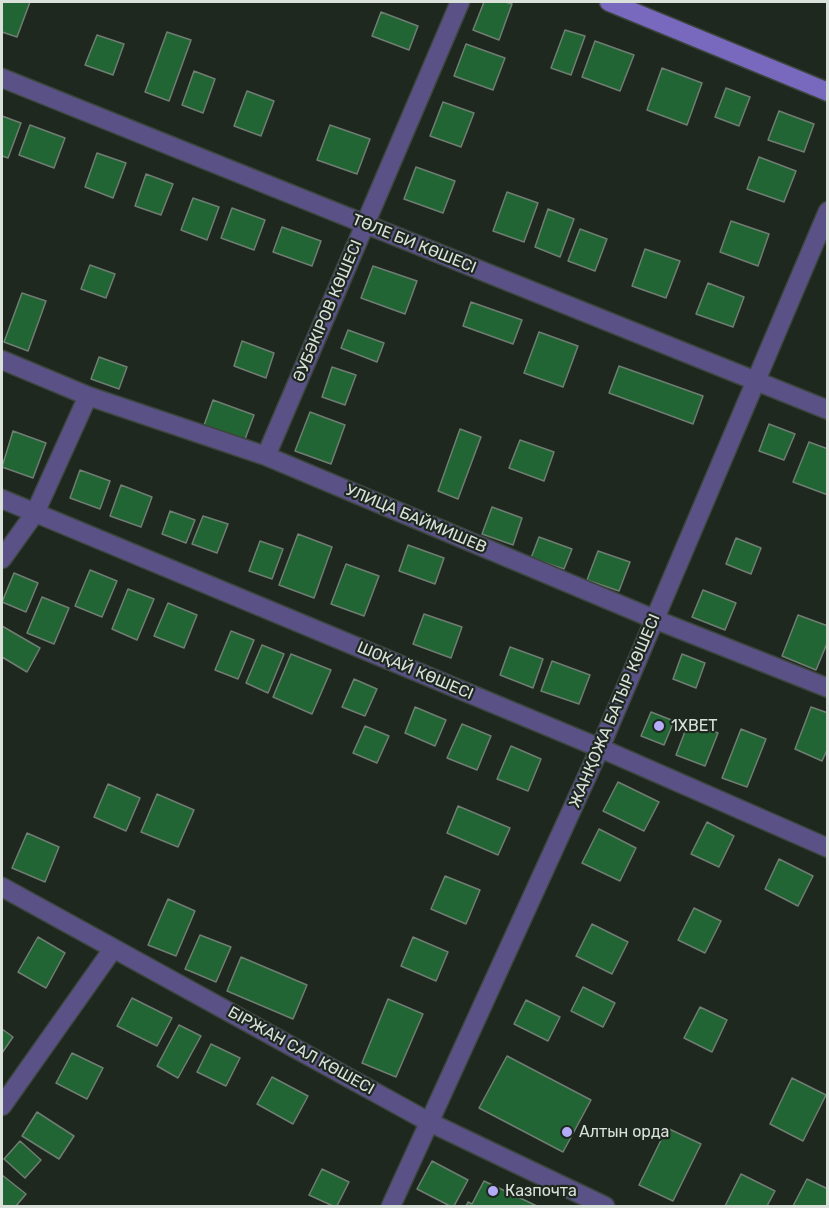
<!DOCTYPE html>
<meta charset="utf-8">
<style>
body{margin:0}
#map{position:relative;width:829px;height:1208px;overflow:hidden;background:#1e281f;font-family:Rubik,sans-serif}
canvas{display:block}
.frame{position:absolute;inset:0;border:3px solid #dae1db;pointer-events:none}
</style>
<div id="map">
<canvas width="829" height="1208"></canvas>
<div class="frame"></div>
</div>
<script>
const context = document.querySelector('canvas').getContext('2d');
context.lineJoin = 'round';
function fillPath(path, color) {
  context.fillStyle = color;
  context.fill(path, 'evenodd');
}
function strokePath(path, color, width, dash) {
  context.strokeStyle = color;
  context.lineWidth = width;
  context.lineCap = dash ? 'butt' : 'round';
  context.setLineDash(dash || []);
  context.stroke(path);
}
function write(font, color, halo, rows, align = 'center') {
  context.font = font + ' Rubik,sans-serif';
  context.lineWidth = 4.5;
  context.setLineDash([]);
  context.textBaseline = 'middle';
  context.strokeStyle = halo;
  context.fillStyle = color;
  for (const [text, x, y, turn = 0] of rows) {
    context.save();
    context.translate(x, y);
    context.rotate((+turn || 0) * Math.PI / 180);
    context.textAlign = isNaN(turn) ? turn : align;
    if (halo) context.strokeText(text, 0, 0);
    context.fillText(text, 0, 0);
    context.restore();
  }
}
const building = new Path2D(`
 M2,2h28l-13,35 -15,-5z
 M484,2h21l7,2 -13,36 -26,-10z
 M381,12l37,14 -9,24 -37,-14z
 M565,30l20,6 -14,39 -20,-7z
 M167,32l24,8 -22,61 -24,-9z
 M97,35l27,9 -11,31 -28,-10z
 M595,41l39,14 -14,36 -38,-14z
 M466,44l39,14 -12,32 -39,-14z
 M662,68l40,15 -15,42 -40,-15z
 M194,71l21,8 -12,34 -21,-8z
 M726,88l24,9 -11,29 -24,-9z
 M247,91l27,10 -13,35 -27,-10z
 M443,102l31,11 -13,34 -31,-11z
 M779,111l35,13 -10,28 -36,-12z
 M2,116l19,7 -13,35 -6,-2z
 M30,125l35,13 -11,30 -35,-13z
 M330,125l40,14 -13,35 -40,-14z
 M97,153l29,10 -13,35 -28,-11z
 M759,157l37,14 -12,31 -37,-13z
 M416,167l39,14 -12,32 -39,-14z
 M146,174l27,10 -12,31 -26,-9z
 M507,192l31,11 -14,39 -31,-11z
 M193,198l26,9 -12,33 -26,-10z
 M232,208l33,12 -11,30 -33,-12z
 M548,209l26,10 -14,38 -25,-10z
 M731,221l38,13 -11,32 -38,-14z
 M282,227l39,14 -9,25 -39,-14z
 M580,229l27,10 -12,32 -27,-10z
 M645,249l35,12 -14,37 -34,-12z
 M90,265l25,9 -9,24 -25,-9z
 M373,266l44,15 -12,33 -44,-16z
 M708,283l36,14 -11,30 -37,-13z
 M22,293l24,8 -18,50 -24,-9z
 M471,302l51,18 -9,24 -50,-18z
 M348,330l36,13 -7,19 -36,-14z
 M539,332l39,14 -15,41 -39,-14z
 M242,341l32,12 -8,25 -32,-12z
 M99,357l28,10 -8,22 -28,-10z
 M619,366l84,30 -10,28 -84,-31z
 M332,367l24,8 -11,30 -23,-8z
 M213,400l41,15 -10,27 -41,-14z
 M310,412l35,13 -14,39 -36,-13z
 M769,424l26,10 -11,26 -25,-9z
 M460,429l21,8 -23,62 -20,-8z
 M13,431l33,12 -13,35 -31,-11z
 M520,440l34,12 -10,29 -35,-13z
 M809,442l19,7v46l-35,-13z
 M80,470l30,11 -10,28 -30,-11z
 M121,485l31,12 -11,30 -31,-11z
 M492,507l30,11 -9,27 -31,-11z
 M170,511l25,9 -9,23 -24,-9z
 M203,516l25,8 -11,29 -25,-9z
 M298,534l34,13 -18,51 -35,-13z
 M539,537l33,12 -8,20 -33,-11z
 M736,538l25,10 -10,26 -25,-10z
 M260,541l23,8 -11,30 -23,-8z
 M408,545l36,13 -9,26 -36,-13z
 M598,551l32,11 -11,29 -32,-11z
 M346,564l33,12 -15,40 -33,-12z
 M90,570l27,11 -15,36 -27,-11z
 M14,573l24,10 -12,29 -24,-10z
 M128,589l26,10 -17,41 -25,-11z
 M703,590l33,13 -11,27 -33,-13z
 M42,597l27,11 -15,36 -27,-11z
 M168,603l29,12 -13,33 -30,-12z
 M424,614l38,13 -11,31 -38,-14z
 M798,615l30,11v15l-12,29 -34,-14z
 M2,626l38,22 -13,24 -25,-15z
 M231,631l23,9 -16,39 -23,-9z
 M262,645l22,9 -16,39 -22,-10z
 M510,647l33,12 -10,29 -33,-13z
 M291,654l40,16 -19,44 -39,-17z
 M682,654l23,9 -9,25 -23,-9z
 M552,661l38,14 -11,29 -38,-13z
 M354,679l23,10 -12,27 -23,-9z
 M415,707l31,13 -11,26 -30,-13z
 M811,707l17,6v35l-6,13 -27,-12z
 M651,712l23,9 -10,24 -23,-9z
 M689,721l29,12 -13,33 -29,-11z
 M462,724l29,12 -14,34 -30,-12z
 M365,726l24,10 -12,27 -24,-10z
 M741,729l25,10 -19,48 -25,-9z
 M511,746l30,13 -13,32 -31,-12z
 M618,782l41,20 -15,29 -41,-20z
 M108,784l32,14 -14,33 -32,-14z
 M157,794l37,16 -16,37 -37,-15z
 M458,806l52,22 -12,27 -51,-22z
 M707,822l27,14 -15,31 -28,-13z
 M599,829l37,19 -16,33 -38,-18z
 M27,833l32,14 -14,35 -33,-14z
 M779,859l34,17 -15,30 -33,-17z
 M445,876l35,14 -14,34 -35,-15z
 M168,899l27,12 -19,45 -28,-11z
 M694,908l27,13 -16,32 -27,-13z
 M592,924l36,18 -16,32 -36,-18z
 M200,935l31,12 -15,35 -31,-13z
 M38,937l27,16 -19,35 -28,-16z
 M413,937l35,15 -12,29 -35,-15z
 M241,957l66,28 -14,34 -66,-28z
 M583,987l32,16 -12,24 -32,-16z
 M132,998l40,20 -15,28 -40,-20z
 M388,999l35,15 -27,63 -34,-14z
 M526,1000l34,17 -12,24 -34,-17z
 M700,1007l27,13 -15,32 -28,-14z
 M179,1025l22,11 -23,42 -21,-12z
 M2,1029l11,8 -11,16z
 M211,1044l29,14 -14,28 -29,-14z
 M72,1053l31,15 -16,31 -31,-16z
 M507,1056l84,44 -28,52 -84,-44z
 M272,1077l36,19 -15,28 -36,-20z
 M792,1078l34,17 -23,46 -33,-17z
 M37,1112l37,24 -15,23 -37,-23z
 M667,1128l34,16 -28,57 -34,-16z
 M20,1141l21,19 -16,18 -21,-19z
 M432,1161l36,19 -14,26h-4l-33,-17z
 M322,1169l27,13 -12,24h-4l-24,-11z
 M741,1174l34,17 -8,15h-42z
 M2,1175l24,19 -10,12h-14z
 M807,1179l21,10v17h-35z
 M484,1181l53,25h-71l2,-4 4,2z`);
const street = new Path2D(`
 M2,78l826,332
 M2,360l86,36 178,60 388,163 174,69
 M266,456l194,-454
 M2,499l598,249 228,100
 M2,559l33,-46 53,-117
 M2,887l427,235 176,84
 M2,1106l111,-157
 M391,1206l209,-458 228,-537`);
const secondary = new Path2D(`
 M609,2l219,90`);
const markers = [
 [659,726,6,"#b5acf8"],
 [567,1132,6,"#b5acf8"],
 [493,1191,6,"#b5acf8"]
];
const streetNames = [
 ["ТӨЛЕ БИ КӨШЕСІ",414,244,22],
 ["ӘУБӘКІРОВ КӨШЕСІ",328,311,-67],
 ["УЛИЦА БАЙМИШЕВ",416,519,23],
 ["ШОҚАЙ КӨШЕСІ",415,671,23],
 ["ЖАНҚОЖА БАТЫР КӨШЕСІ",615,711,-67],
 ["БІРЖАН САЛ КӨШЕСІ",301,1051,29]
];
const poiNames = [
 ["1XBET",671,726],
 ["Алтын орда",579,1132],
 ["Казпочта",505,1191]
];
fillPath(building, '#226534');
strokePath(building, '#707d72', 1.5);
strokePath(street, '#3c463d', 21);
strokePath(secondary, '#3c463d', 21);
strokePath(street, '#5a5287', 18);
strokePath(secondary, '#7869bf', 18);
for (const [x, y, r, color] of markers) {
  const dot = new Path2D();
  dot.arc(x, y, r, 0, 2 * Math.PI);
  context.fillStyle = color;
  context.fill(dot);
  strokePath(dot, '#1e281f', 2);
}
write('16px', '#dae1db', '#1e281f', streetNames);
write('16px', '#dae1db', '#1e281f', poiNames, 'left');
</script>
